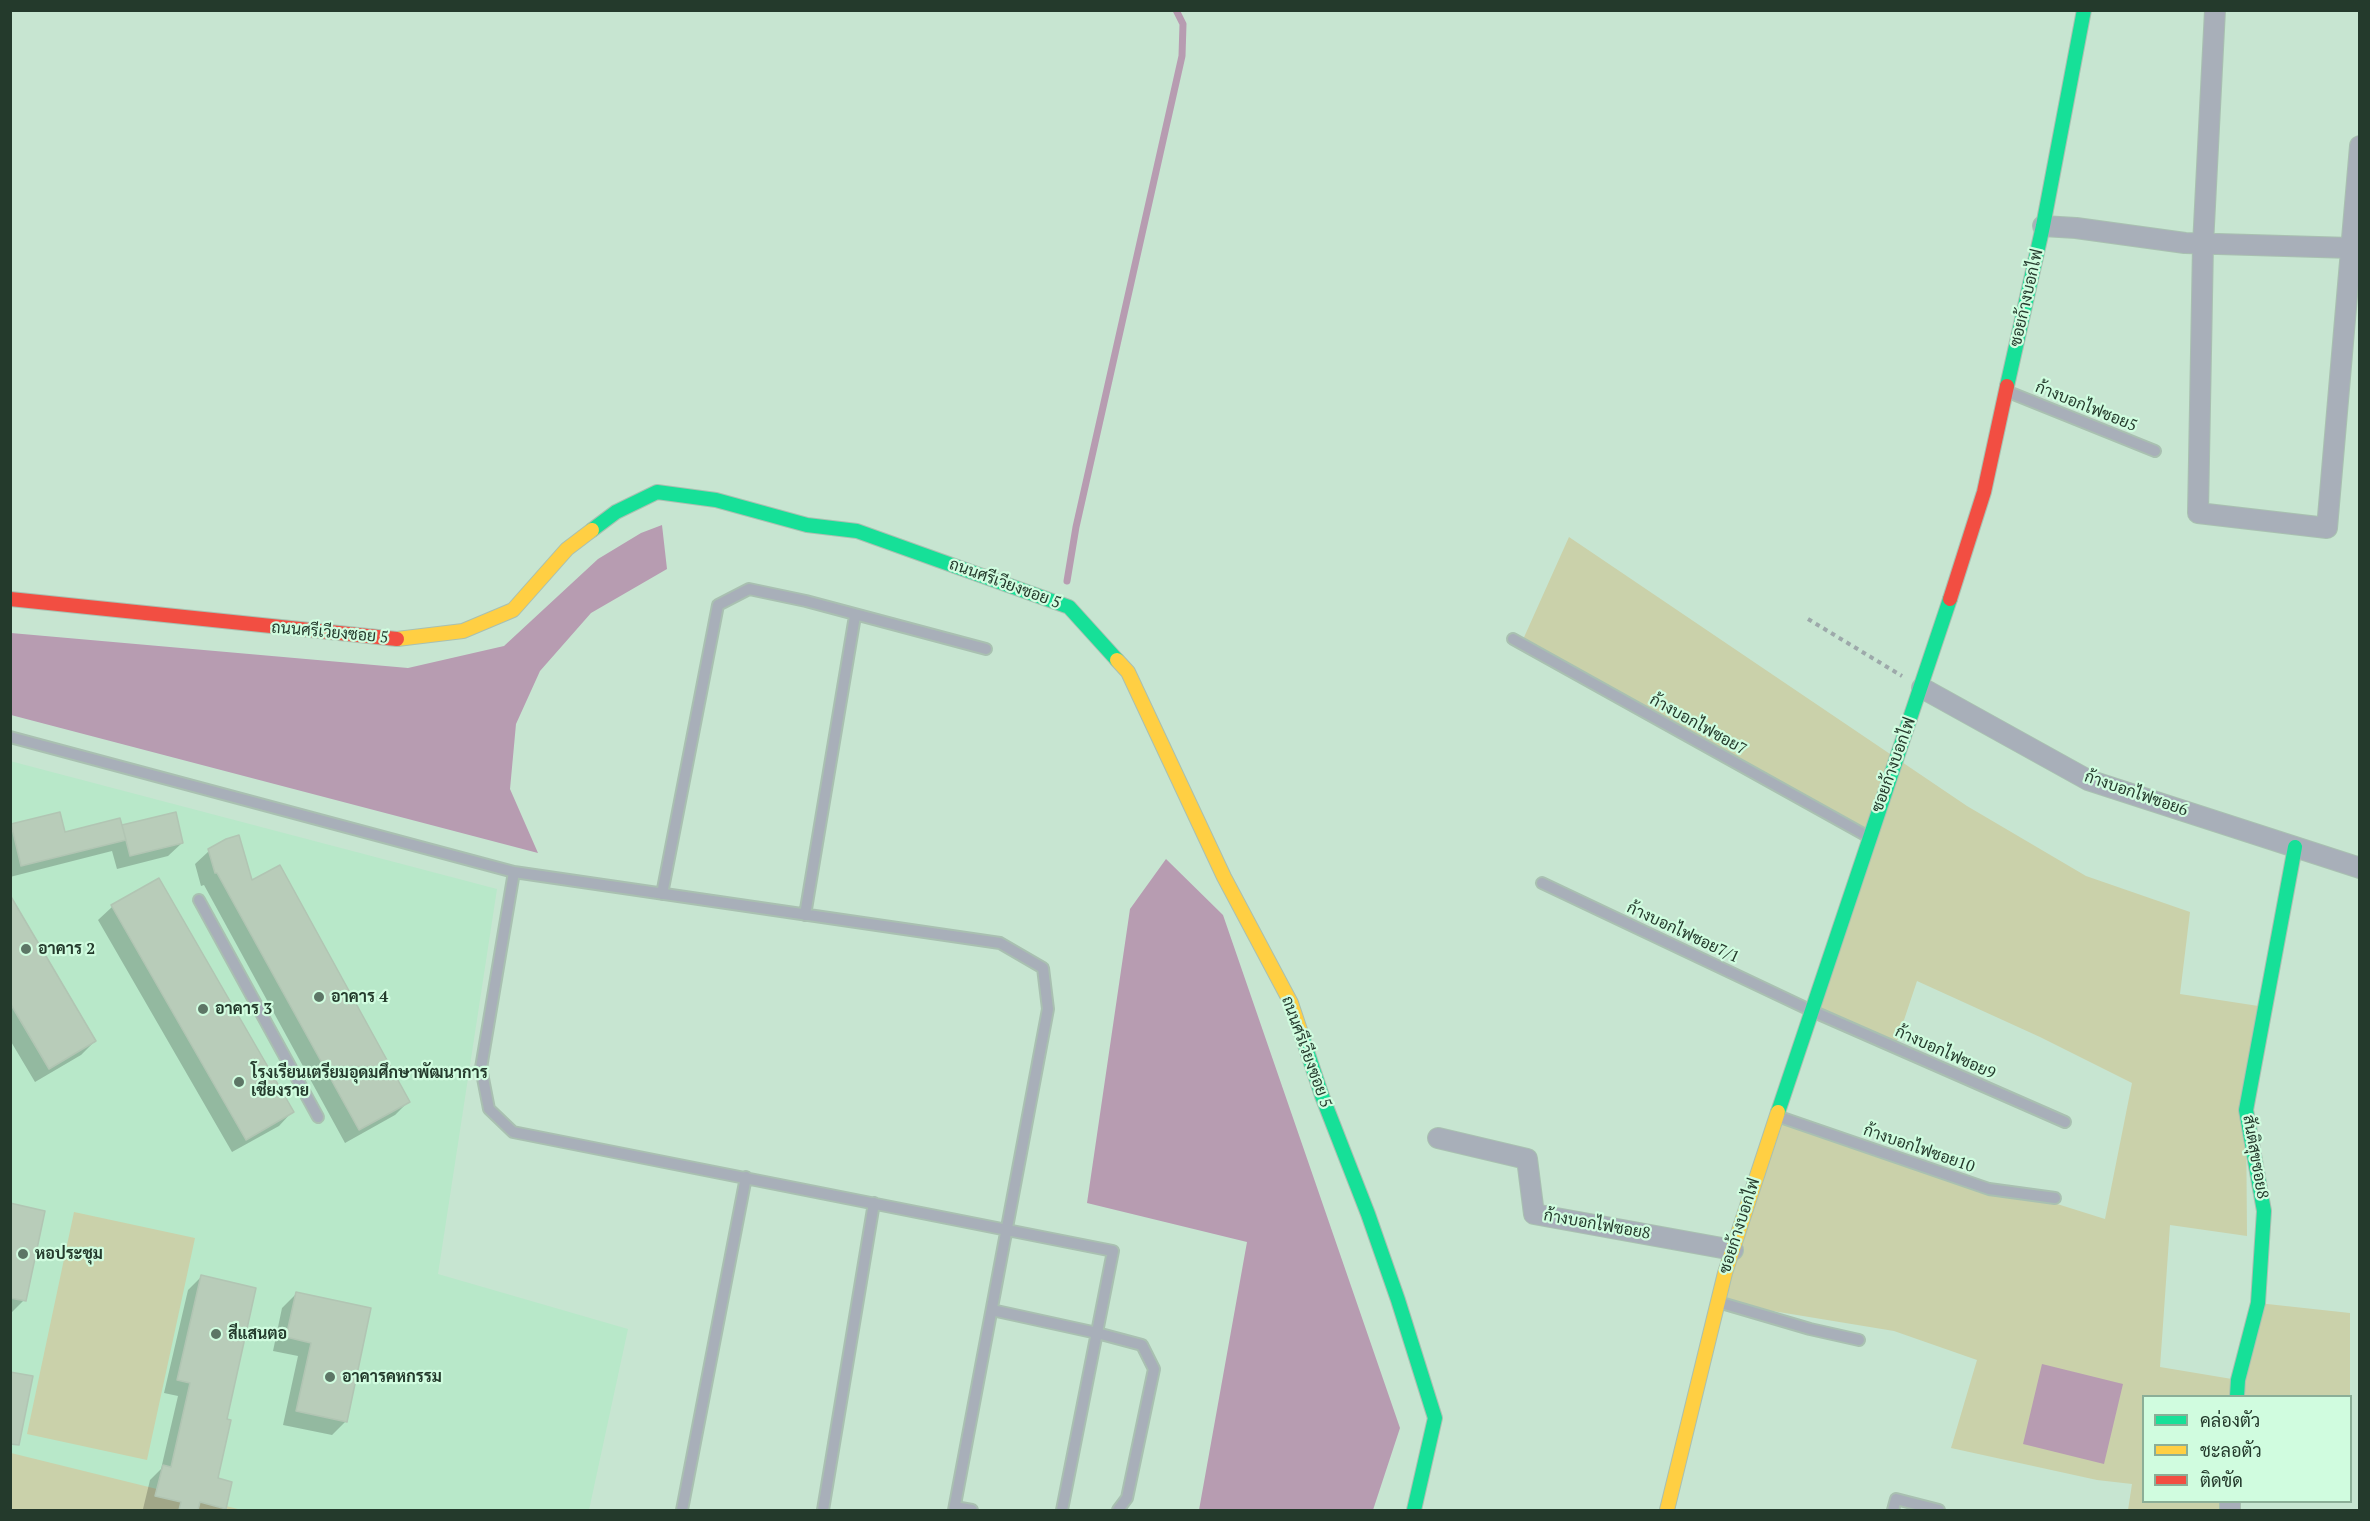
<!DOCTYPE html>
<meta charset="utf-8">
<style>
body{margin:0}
#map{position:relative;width:2370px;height:1521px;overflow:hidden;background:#c7e5d1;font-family:"PT Serif",Sarabun,serif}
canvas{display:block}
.frame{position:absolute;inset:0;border:12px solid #243a2c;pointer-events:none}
.legend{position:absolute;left:2142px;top:1395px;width:210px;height:108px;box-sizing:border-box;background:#d0fcdf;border:2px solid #8bae97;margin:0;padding:8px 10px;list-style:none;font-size:18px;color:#243a2c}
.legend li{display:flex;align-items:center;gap:12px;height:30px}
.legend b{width:30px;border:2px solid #8bae97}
</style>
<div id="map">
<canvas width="2370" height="1521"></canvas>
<div class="frame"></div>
<ul class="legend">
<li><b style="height:8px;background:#16e098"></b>คล่องตัว</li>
<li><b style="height:8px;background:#ffcf43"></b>ชะลอตัว</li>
<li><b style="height:8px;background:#f24e42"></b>ติดขัด</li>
</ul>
</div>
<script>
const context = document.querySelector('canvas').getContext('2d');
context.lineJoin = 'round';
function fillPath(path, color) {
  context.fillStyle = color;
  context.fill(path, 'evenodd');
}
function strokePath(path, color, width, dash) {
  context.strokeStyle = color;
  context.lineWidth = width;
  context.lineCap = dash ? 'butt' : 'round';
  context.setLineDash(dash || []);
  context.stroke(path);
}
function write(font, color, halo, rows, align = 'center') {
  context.font = font + ' "PT Serif",Sarabun,serif';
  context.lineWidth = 4.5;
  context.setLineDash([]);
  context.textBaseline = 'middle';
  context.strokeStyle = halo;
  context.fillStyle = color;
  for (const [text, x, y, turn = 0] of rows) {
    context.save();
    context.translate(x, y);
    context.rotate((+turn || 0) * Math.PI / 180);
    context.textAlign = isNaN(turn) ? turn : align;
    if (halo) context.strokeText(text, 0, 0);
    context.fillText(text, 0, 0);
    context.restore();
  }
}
const built = new Path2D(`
 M10,761l487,128 -59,385 190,55 -39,181h-578z`);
const green = new Path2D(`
 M1569,537l398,269 119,70 104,36 -10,82 85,13 -19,103 1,126 -77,-11 -10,142 78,13 20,-77 92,10v83h-206v106h86v8h-102l4,-26 -35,-4 -146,-32 26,-88 -83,-29 -176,-29 59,-186 328,103 27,-136 -92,-46 -123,-56 -22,66 -83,-36 57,-174 -348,-193z
 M74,1212l121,26 -48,222 -120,-26z
 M11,1453l231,57h-231z`);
const water = new Path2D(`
 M662,525l5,44 -76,44 -51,58 -24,53 -6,65 28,64 -527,-138v-82l397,35 96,-22 94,-87 43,-26z
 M1166,859l57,56 177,513 -27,82h-174l48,-268 -160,-39 43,-294z
 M2042,1364l81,20 -19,80 -81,-20z`);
const shadow = new Path2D(`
 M12,826l52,8 57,-6 2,-2 59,17 -14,13 -51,13 -5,-18 -102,26z
 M209,851l42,31 157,220 -13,13 -50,28 -141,-258 -3,1 -6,-22z
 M10,898l85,143 -14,14 -46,27 -25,-42z
 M112,907l180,205 -13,14 -47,26 -134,-232z
 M10,1205l14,95 -14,14z
 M201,1277l24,143 -9,60 8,28 -2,2h-72l-7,-1 7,-29 11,-11 17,-73 -14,-3 24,-103z
 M296,1294l50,127 -14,14 -49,-10 15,-69 -25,-5 9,-43z`);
const stream = new Path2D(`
 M1067,581l9,-54 106,-471 1,-32 -7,-14`);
const building = new Path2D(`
 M60,812l5,20 55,-14 6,22 -105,26 -10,-42z
 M176,812l7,31 -53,13 -8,-31z
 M239,835l13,45 28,-15 130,237 -51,28 -142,-257h-2l-7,-24 18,-10z
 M159,878l135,234 -48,28 -135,-235z
 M10,895l86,146 -47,28 -39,-66z
 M10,1203l35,8 -19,90 -16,-3z
 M201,1275l55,13 -29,131 4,1 -13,58 14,4 -6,27 -26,-7 -2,8h-19l2,-8 -26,-6 8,-31 8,2 19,-84 -13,-3z
 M296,1292l75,16 -24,114 -51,-11 15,-68 -25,-6z
 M10,1372l23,4 -14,69 -9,-1z`);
const path = new Path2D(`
 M1808,619l94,57`);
const lane = new Path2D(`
 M2006,391l149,60
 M1513,639l354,197
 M10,737l504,135 486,71 43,25 5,41 -94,501
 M514,872l-33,196 8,41 24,23 600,119 -51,259
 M1542,883l270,128 253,111
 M662,894l56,-289 31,-16 57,12 180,48
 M199,900l119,217
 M805,915l50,-299
 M1777,1116l212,73 66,9
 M1718,1302l92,27 49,11
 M992,1310l105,23 45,12 12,24 -27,129 -9,12
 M955,1507l17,3
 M682,1510l64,-333
 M823,1510l51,-307
 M1893,1510l3,-11 43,11`);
const street = new Path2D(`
 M2215,10l-12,235 -5,268 129,15 33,-382
 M2043,226l33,2 109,15 166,5
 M1922,688l166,92 272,88
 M1438,1138l89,21 7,55 199,36
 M2230,1510v-8`);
const fast = new Path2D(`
 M2007,386l36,-160 41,-216
 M592,530l24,-18 41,-20 59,8 91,25 50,6 212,76 48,53
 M1301,1033l21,63 46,118 30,86 37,118 -21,92
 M1778,1112l172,-513
 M2237,1396l1,-16 20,-77 6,-92 -18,-101 49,-263`);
const slow = new Path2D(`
 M397,639l66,-8 50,-21 54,-61 25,-19
 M1117,660l11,12 96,205 67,126 10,30
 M1667,1510l58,-237 53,-161`);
const jam = new Path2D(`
 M10,599l387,40
 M1950,599l34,-107 23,-106`);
const markers = [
 [26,949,6,"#5d7666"],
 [319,997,6,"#5d7666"],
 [203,1009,6,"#5d7666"],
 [239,1082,6,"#5d7666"],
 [23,1254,6,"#5d7666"],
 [216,1334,6,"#5d7666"],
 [330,1377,6,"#5d7666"]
];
const streetNames = [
 ["ซอยก้างบอกไฟ",2027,298,-77],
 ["ก้างบอกไฟซอย5",2086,407,22],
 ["ถนนศรีเวียงซอย 5",1005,584,20],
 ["ถนนศรีเวียงซอย 5",330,633,5],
 ["ก้างบอกไฟซอย7",1698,725,29],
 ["ซอยก้างบอกไฟ",1894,765,-70],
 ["ก้างบอกไฟซอย6",2136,794,19],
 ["ก้างบอกไฟซอย7/1",1683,933,25],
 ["ถนนศรีเวียงซอย 5",1306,1052,70],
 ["ก้างบอกไฟซอย9",1945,1053,24],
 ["ก้างบอกไฟซอย10",1919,1149,19],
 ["สันติสุขซอย8",2255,1157,80],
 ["ก้างบอกไฟซอย8",1597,1225,10],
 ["ซอยก้างบอกไฟ",1740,1226,-72]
];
const poiNames = [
 ["อาคาร 2",38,949],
 ["อาคาร 4",331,997],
 ["อาคาร 3",215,1009],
 ["โรงเรียนเตรียมอุดมศึกษาพัฒนาการ",251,1073],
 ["เชียงราย",251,1091],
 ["หอประชุม",35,1254],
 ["สีแสนตอ",228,1334],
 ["อาคารคหกรรม",342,1377]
];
fillPath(built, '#b8e8c9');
fillPath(green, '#cad1aa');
fillPath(water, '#b79cb1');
fillPath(shadow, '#0003');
strokePath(stream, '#b79cb1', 7);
fillPath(building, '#b8ccb9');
strokePath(building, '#b1c5b3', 1.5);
strokePath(lane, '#a9c0b1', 14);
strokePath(street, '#a9c0b1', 22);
strokePath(fast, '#a9c0b1', 16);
strokePath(slow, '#a9c0b1', 16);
strokePath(jam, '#a9c0b1', 16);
strokePath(path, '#9da9aa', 4, [4.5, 4.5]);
strokePath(lane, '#a8afb9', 10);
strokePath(street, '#a8afb9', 20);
strokePath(fast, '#16e098', 14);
strokePath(slow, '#ffcf43', 14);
strokePath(jam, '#f24e42', 14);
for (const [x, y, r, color] of markers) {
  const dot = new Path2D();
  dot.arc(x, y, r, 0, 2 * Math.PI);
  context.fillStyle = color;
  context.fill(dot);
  strokePath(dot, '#d0fcdf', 2);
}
write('16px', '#243a2c', '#d0fcdf', streetNames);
write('bold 16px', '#243a2c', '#d0fcdf', poiNames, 'left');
</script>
